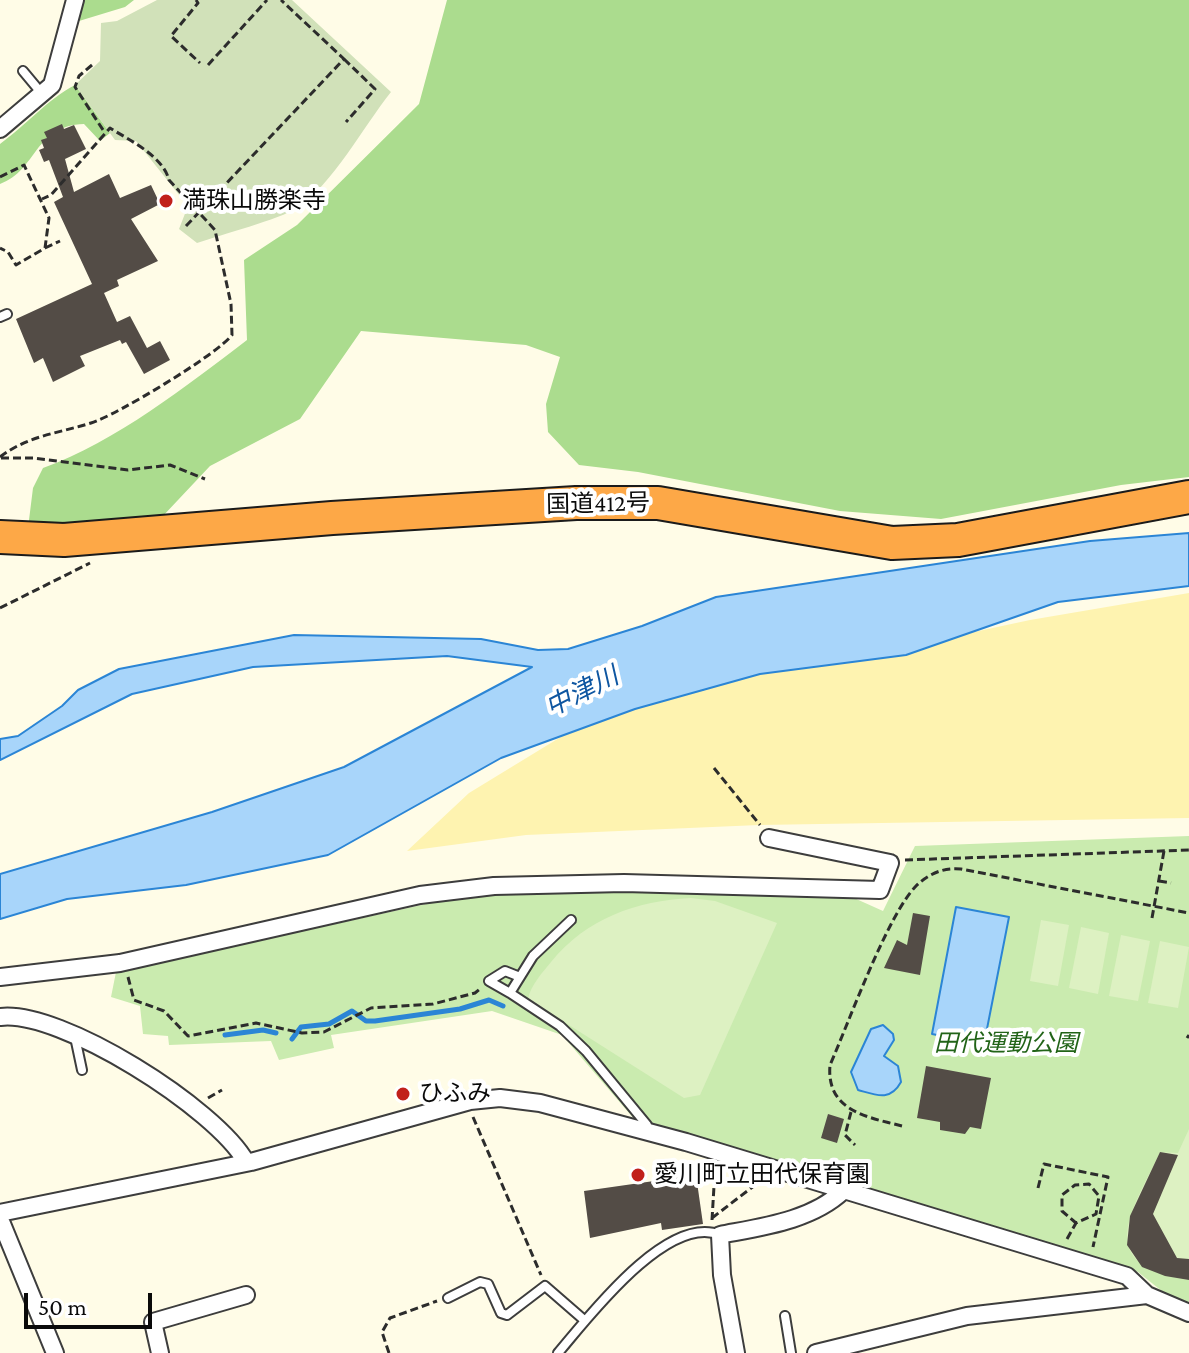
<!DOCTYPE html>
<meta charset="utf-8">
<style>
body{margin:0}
#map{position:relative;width:1189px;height:1353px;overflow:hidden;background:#fffce7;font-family:"Crimson Pro",serif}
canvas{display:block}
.scale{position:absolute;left:24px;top:1293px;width:128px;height:36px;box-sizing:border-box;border:4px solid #0a0a0a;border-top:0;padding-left:10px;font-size:24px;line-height:28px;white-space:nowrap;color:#0a0a0a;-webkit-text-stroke:6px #fff;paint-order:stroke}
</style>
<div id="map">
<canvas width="1189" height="1353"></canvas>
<div class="scale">50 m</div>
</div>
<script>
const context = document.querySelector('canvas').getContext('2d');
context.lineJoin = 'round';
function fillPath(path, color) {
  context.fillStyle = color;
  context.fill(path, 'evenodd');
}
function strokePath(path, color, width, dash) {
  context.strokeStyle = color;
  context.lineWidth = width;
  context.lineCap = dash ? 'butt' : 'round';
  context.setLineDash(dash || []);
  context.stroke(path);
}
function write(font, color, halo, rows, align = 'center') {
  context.font = font + ' "Crimson Pro","Noto Sans JP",serif';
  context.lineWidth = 8;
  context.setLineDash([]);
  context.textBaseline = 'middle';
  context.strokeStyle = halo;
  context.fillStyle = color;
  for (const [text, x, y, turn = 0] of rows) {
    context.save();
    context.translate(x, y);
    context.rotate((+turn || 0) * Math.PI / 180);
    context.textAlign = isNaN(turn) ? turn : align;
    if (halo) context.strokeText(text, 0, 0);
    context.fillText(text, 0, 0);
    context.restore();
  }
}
const green = new Path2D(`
 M1189,836v471l-11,-3 -40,-32 -485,-147 -12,2 -79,-92 -70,-24 -161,24 3,13 -55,12 -8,-19 -102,4 -1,-9 -25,-2 -3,-28 -29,-9 5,-25 333,-73 58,-6 229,-2 118,7 29,13 32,-65z`);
const forest = new Path2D(`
 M77,0h57l-9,7 -46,14 -6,-14z
 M447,0h742v477l-68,8 -180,34 -101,-8 -202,-39 -59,-7 -31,-33 -2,-28 14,-47 -34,-12 -165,-14 -61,88 -90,47 -48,51 -134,11 5,-40 10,-20c74,-27 142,-81 204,-128l-3,-80 53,-35 122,-121z
 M75,85l35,48 -10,8 -16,-17c-51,2 -46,46 -84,60v-40c26,-19 48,-45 75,-59z`);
const sand = new Path2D(`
 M1189,593v225l-430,7 -233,10 -119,16 62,-58 95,-58 123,-62 217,-26 126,-27z`);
const cemetery = new Path2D(`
 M157,0h135l99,92c-28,35 -58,92 -94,116 -17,11 -77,27 -100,35l-18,-14 9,-23 -52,-65 -21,-1 -40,-55 25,-24 1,-38 16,-2z`);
const pitch = new Path2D(`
 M691,898l24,3 62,22 -77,172 -16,3 -156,-99c3,-14 14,-26 23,-37 36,-44 85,-61 140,-64z
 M1041,920l28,5 -11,61 -28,-5z
 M1081,927l28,6 -11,61 -29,-6z
 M1121,935l29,6 -12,60 -29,-5z
 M1160,941l29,6 -11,61 -30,-5z
 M1189,1129v151c-97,-15 -58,-67 -29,-128l18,1z`);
const water = new Path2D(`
 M1189,533v53l-131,16 -152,53 -146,19 -125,35 -134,49 -173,97 -142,30 -119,14 -67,20v-45l212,-62 132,-45 188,-100 -85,-11 -194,11 -121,27 -132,66v-21l18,-3 44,-30 16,-16 41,-21 175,-34 187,4 57,11 30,-1 74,-23 74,-29 374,-56z
 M956,907l53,10 -25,127 -52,-10z
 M883,1025l10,9 1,6 -10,16 14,10 3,16c-11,20 -25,13 -43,8l-7,-18 20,-43z`);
const stream = new Path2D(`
 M225,1035l38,-5 13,3
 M292,1039l9,-12 28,-3 23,-13 14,10h9l85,-12 29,-9 14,6`);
const building = new Path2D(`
 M62,124l2,5 10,-4 12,24 -21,10 9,33 35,-18 11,24 31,-13 9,19 -29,15 27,42 -41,19 2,6 -15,7 13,29 13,-6 17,32 13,-7 10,19 -26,14 -18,-32 -4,2 -2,-4 -40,16 5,10 -32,16 -10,-24 -9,5 -18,-44 76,-35 -38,-82 9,-5 -14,-37 -5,2 -5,-12 5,-2 -3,-8 6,-2 -3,-6z
 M913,913l17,3 -10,59 -36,-7 13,-28 10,5z
 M926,1066l65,12 -10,51 -11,-2 -5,7 -25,-4v-8l-23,-4z
 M828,1114l16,5 -7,24 -16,-5z
 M1160,1152l18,3 -25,59 24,44 12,1v21l-24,-4 -23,-9 -15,-22 3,-29z
 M696,1175l7,49 -41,6 -1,-7 -71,15 -6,-47z`);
const path = new Path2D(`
 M196,0l2,3 -27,33 29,27
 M344,59l31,30 -29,33
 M92,65l-13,11 -4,11 30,46
 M208,65l59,-65
 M0,177l24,-12 25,53 -4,30 -29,17 -8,-13 -8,-4
 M186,226l158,-167 -63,-59
 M45,248l15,-7
 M0,457c27,-21 59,-24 91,-34 24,-7 127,-69 141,-88l-1,-31 -16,-74 -46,-50c-6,-24 -40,-40 -59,-52l-59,67 -9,4
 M1,458h32l95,12 42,-5 35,14
 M0,608l90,-45
 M714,768l46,57
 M905,860l284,-10
 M1159,881l12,2
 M1152,918l12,-67
 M128,977l6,23 30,11 24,25 68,-13 46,10 22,-1 47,-24 62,-4 42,-11 6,-5
 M1187,1038l2,-3
 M208,1098l14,-8
 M851,1112l-6,23 10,10
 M473,1117l68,158
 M902,1126c-35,-9 -76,-15 -72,-61 19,-43 57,-149 86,-179 12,-12 28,-19 45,-17l228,44
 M1038,1188l6,-24 64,13 -15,70
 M712,1218l47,-36
 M712,1220l3,-51
 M1067,1239l9,-16 20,-9 3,-18 -10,-12 -14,1 -13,10v16l14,12
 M389,1353l-7,-21 8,-14 47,-17`);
const lane = new Path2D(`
 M23,71l20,24
 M0,317l7,-3
 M571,920l-38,36 -23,37 50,33 26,25 61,74v6
 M510,993l-21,-12 16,-10 15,6
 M75,1037l7,33
 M448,1298l32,-16 8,2 13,29 6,2 38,-29 38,33
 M785,1316l6,37
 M558,1353c29,-34 109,-140 162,-118`);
const street = new Path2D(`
 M0,129l52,-44 23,-85
 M0,977l120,-14 300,-68 74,-9 130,-3 256,7 10,-27 -121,-25
 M0,1017c60,-8 217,92 246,145
 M0,1213l251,-51 219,-61 30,-3 40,5 146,39 441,134 20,19 42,18
 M0,1219l55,134
 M160,1353l-7,-31 93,-27
 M736,1353l-14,-78 -2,-40c41,-8 91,-14 123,-44
 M816,1353l151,-37 180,-21`);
const highway = new Path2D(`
 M0,537l64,3 268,-22 244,-15h82l234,40 66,-3 231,-43`);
const markers = [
 [166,201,8,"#c1201b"],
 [403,1094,8,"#c1201b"],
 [638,1175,8,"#c1201b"]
];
const poiNames = [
 ["満珠山勝楽寺",182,201],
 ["ひふみ",419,1094],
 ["愛川町立田代保育園",654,1175]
];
const streetNames = [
 ["国道412号",598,504,-1]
];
const parkNames = [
 ["田代運動公園",1006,1044]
];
const waterNames = [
 ["中津川",582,692,-27]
];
fillPath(green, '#caebaf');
fillPath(forest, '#abdc8e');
fillPath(sand, '#fef3b0');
fillPath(cemetery, '#d1e1b9');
fillPath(pitch, '#ddf1c2');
fillPath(water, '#a8d5fa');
strokePath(water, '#2b85d5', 2);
strokePath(stream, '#2b85d5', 5);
fillPath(building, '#534c46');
strokePath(lane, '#3d3d3d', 12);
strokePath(street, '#3d3d3d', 20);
strokePath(highway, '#1b1b1b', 36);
strokePath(path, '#2c2c2c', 3, [8, 4]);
strokePath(lane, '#fff', 8);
strokePath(street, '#fff', 16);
strokePath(highway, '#fda847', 32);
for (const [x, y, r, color] of markers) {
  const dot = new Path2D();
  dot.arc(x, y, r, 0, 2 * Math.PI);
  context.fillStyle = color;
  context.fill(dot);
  strokePath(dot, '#fff', 3);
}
write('24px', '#0a0a0a', '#fff', poiNames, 'left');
write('24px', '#0a0a0a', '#fff', streetNames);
write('italic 24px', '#226418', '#fff', parkNames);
write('italic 26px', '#0e56a1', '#fff', waterNames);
</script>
